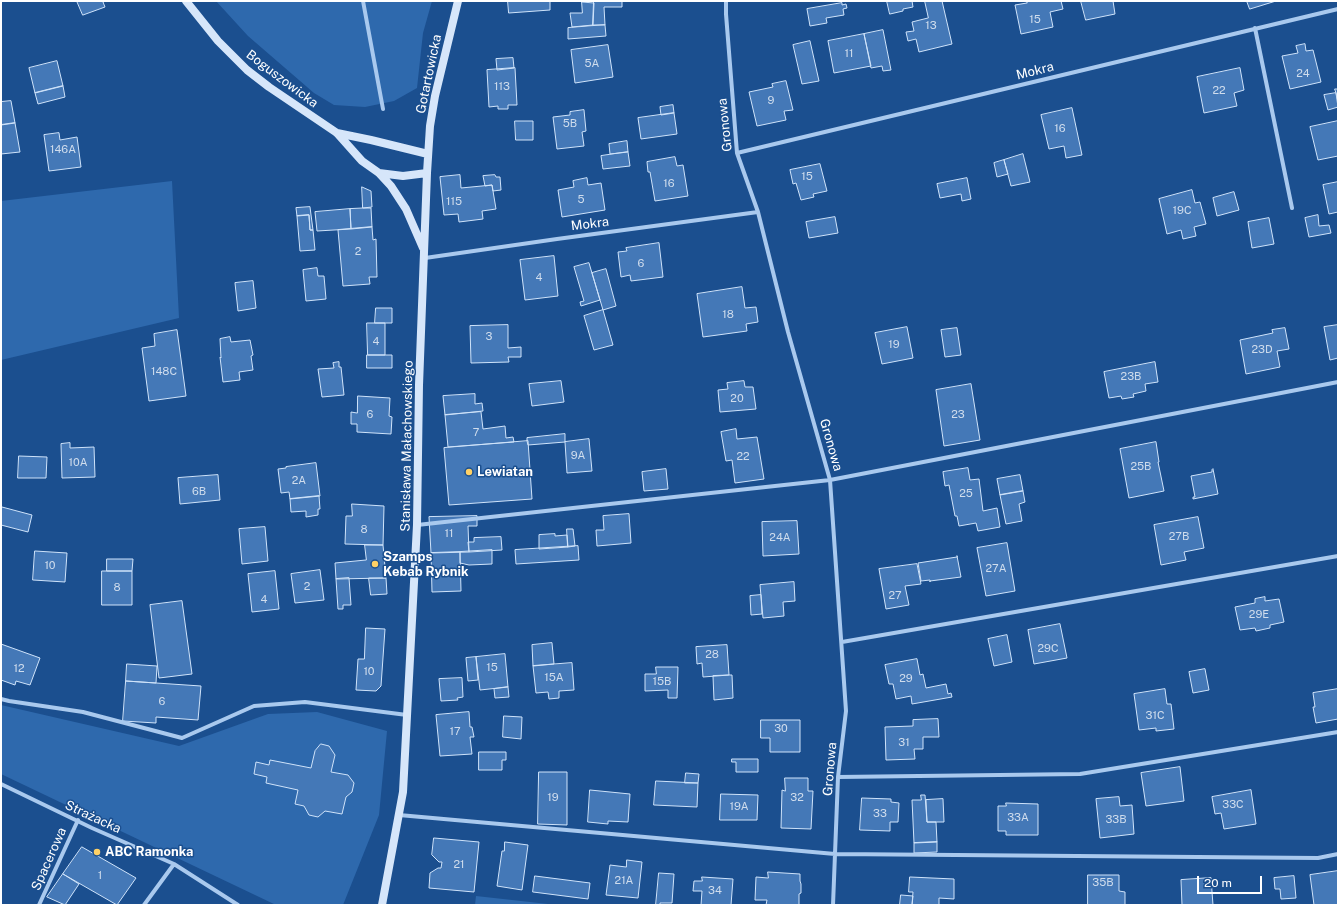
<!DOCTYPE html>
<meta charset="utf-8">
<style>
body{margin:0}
#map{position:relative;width:1339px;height:906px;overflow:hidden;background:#1b4f8f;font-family:"Public Sans",sans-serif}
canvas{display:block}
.frame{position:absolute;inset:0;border:2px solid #fff;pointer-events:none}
.scale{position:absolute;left:1197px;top:876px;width:65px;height:18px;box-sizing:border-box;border:2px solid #fff;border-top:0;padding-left:5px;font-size:12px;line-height:14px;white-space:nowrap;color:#fff;-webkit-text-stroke:3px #1b4f8f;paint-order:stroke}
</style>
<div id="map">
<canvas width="1339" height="906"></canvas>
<div class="frame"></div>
<div class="scale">20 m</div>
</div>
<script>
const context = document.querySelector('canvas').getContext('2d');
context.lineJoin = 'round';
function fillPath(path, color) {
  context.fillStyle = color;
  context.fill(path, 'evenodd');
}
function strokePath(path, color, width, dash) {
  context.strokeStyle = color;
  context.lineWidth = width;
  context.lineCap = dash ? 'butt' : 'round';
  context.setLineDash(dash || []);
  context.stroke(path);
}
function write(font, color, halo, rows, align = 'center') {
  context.font = font + ' "Public Sans",sans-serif';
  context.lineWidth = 3;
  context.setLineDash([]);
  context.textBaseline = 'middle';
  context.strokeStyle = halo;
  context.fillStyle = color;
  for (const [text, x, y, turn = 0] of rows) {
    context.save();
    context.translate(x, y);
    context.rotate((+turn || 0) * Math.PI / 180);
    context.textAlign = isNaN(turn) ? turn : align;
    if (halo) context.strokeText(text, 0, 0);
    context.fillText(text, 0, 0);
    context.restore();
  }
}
const green = new Path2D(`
 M216,1h216l-9,32 -6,55 -23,13 -29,6 -31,-2 -20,-12 -66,-57z
 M172,181l7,137 -178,42v-159z
 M1,705l178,41 89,-32 49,-2 70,19 -8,84 -36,90h-67l-275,-131z
 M476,896l81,9h-82z`);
const building = new Path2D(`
 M77,1h29l-3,1 2,5 -22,8z
 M508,1h42v9l-41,3z
 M594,1h28v6h-18l1,18h-12z
 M887,1h25l1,6 -10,2v2l-13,3z
 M925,1h17l10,43 -33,8 -3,-13 -8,2 -2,-9 8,-1 -2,-9 16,-4z
 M1026,1h35l2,8 -13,3 3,15 -32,7 -6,-29 12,-2z
 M1081,1h32l2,13 -29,6z
 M1247,1h29l-26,8z
 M582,2l12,1 -1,22 -21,2 -2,-14h12z
 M842,3v2l4,-1 1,4 -4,1 1,6 -18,3 1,5 -17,3 -3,-17z
 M605,25l1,11 -38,3v-11z
 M883,30l8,40 -8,1 -1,-5 -11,2 -7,-34z
 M864,34l7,32 -37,7 -6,-32z
 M810,41l9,40 -17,3 -9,-39z
 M1305,44l1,7 7,-1 8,32 -31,7 -8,-33 16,-3 -2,-7z
 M608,45l5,32 -38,6 -4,-33z
 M513,58l1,10 -17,2 -1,-11z
 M57,61l6,25 -28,7 -6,-25z
 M515,68l2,37h-9v4h-10v-3l-9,1 -2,-37z
 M1240,68l4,22 -10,3 3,13 -33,7 -7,-36z
 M786,81l7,29 -9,1 2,9 -29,6 -8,-34 24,-5 -1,-3z
 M63,86l2,11 -27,7 -3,-11z
 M1335,89h3v13l-2,-9z
 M1336,93l2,14 -10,3 -4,-15z
 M11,101l4,22 -14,2v-23z
 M673,105l1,8 -13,2 -1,-8z
 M1072,108l10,47 -16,3 -2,-12 -15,3 -8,-34z
 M584,110l2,21 -4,1 2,14 -27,3 -4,-32 17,-2v-3z
 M674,113l3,21 -36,5 -3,-21z
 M515,121h18v19h-17z
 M1338,121v35l-20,4 -8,-33z
 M15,123l5,29 -19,2v-29z
 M59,133l1,7 17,-3 4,30 -32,4 -5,-36z
 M627,141l1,11 -18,2 -1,-10z
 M628,152l2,14 -27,3 -2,-13z
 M1023,154l7,28 -19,4 -7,-26z
 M675,157l2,9 6,-1 5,31 -33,5 -5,-29h-2l-1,-10z
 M1004,160l4,14 -11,3 -3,-14z
 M820,164l7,27 -14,3 1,3 -13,3 -5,-17 -3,1 -3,-14z
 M460,175l1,13 31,-3 4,24 -14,2 1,8 -24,3 -1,-8 -14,1 -4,-38z
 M495,175l1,2h4l1,13 -8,1 -1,-6 -7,1 -2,-10z
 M587,178l1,7 13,-2 4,27 -43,7 -4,-27 16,-3 -1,-6z
 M967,178l4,21 -9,2 -1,-7 -21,4 -3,-14z
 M1338,182v30l-9,2 -6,-29z
 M362,187l9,4 1,16 -9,1z
 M1192,190l3,13 5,-1 6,22 -12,3 2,9 -13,3 -2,-9 -14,4 -8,-35z
 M1234,192l5,18 -22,6 -4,-18z
 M310,207l3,23h-3l-1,-15 -12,1 -1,-8z
 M363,208h8l1,19 -21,2 -1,-20z
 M350,209l1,20 -34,2 -2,-19z
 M309,215l1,15h3l2,20 -15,1 -3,-35z
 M1318,215l1,11 10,-1 2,8 -22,4 -4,-19z
 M835,217l3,16 -29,5 -3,-16z
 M1269,218l5,26 -22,4 -4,-26z
 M372,227l1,13 3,-1 1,38h-8l1,7 -27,2 -5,-56z
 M659,243l4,34 -32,4 -1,-6 -9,2 -3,-25 9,-1 -1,-3z
 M554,256l4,40 -33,4 -5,-40z
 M589,263l11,37 -19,6 -1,-4 4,-1 -10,-34z
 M317,268l1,8h6l2,23 -20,2 -3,-31z
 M606,269l10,37 -13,4 -11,-37z
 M253,281l3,27 -18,3 -3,-28z
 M742,287l3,21 11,-1 2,15 -12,2 1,7 -44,6 -6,-43z
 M376,308h16v15h-17z
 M603,310l10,35 -19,5 -10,-34z
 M367,323h18v32h-17z
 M508,325v23l13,-1v10h-13l1,5 -38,1 -1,-37z
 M1338,325v33l-8,2 -6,-33z
 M907,327l6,31 -31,6 -7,-31z
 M957,328l4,27 -16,2 -4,-27z
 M1285,328l4,21 -12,2 3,16 -34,7 -6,-34 33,-7 -1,-3z
 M177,330l9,66 -37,5 -7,-53 13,-2 -1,-12z
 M230,337l1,5 19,-2 3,15 -2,1 2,14 -14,2 1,8 -17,2 -3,-25 1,1 -1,-19z
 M367,355h25v13h-25z
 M339,362v5h2l3,28 -22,2 -4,-28 16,-1 -1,-5z
 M1155,362l3,20 -13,2 1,7 -13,3 1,3 -12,2 -1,-3 -12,2 -5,-26z
 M561,381l3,21 -32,4 -3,-22z
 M744,381l1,6h8l3,22 -36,3 -2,-22 10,-1 -1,-6z
 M971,384l9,56 -36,6 -8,-56z
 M475,394v10l7,-1 1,8 -38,4 -2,-19z
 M358,396l32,2 -1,18 3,1 -1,17 -34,-2v-8h-6v-12l6,1z
 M481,412l2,17 22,-3 1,12 7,-1 1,5 -66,5 -3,-32z
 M736,429l1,10 20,-2 7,42 -29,4 -3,-23 -6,1 -5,-29z
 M565,434v8l-37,3 -1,-4v-3z
 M589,439l3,32 -25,2 -2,-31z
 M528,441l4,58 -83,6 -5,-57z
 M1156,442l3,20h-1l6,29 -35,7 -9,-49z
 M70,443v5l24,-1 1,30 -33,1 -1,-34z
 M19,456l28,1 -1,21h-28z
 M316,463l4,33 -30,3 -1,-7 -8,1 -3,-24 8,-1v-1z
 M968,468l2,12 9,-1 4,32 14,-3 3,19 -22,4 -2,-8 -17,3 -2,-10h-2l-6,-31 -4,1 -2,-14z
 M666,469l2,20 -24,2 -2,-19z
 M1213,469l5,25 -25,5v-2h2l-4,-21 21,-4v-2z
 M218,475l2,25 -40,4 -2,-26z
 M1020,475l3,16 -23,4 -3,-16z
 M1023,491l2,11 -6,2 3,17 -16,3 -6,-29z
 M319,496l1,13h-2v6l-12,2v-6l-15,1 -1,-13z
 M352,504l32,2 -1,39 -38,-1 1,-28h6z
 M2,507l30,8 -4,17 -27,-7z
 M629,514l2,29 -34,3 -1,-16h8l-1,-14z
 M477,516v10h-9l1,26 -38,1 -2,-36z
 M1198,517l6,31 -20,4 2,8 -25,5 -7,-40z
 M797,521l2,33 -36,2 -1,-34z
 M265,527l3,34 -26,3 -3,-35z
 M567,529h6l2,17 -7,1z
 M555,534v2l12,-1 1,12 -29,2v-14z
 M501,537l1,13 -33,2 -1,-10h6v-4z
 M1007,543l8,48 -29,5 -9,-48z
 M365,545h18l3,33 -50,1 -1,-16 31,-3z
 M578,546l1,14 -63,4 -1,-14z
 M492,550v14l-23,1 -9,-2v-11z
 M35,551l32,2 -2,29 -32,-2z
 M460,552l1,39 -29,1 -1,-39z
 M957,556l4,21 -31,4v1v-2l-9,1 -3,-18 39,-6z
 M107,559h26l-1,12h-25z
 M917,564l4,20 -16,2 4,19 -23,4 -7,-40z
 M320,570l4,30 -29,3 -4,-29z
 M102,571h30v34h-30z
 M275,571l4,38 -27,3 -4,-38z
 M349,578l2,27h-8v4h-5l-2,-30z
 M369,578h17l1,16 -16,1z
 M794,582l1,19 -12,1 1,14 -21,2 -3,-33z
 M761,595l1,19 -11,1 -1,-19z
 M1265,597v4l14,-2 5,23 -14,3v3l-14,3 -1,-3 -15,2 -5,-23 20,-4v-4z
 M182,601l10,73 -33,4 -9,-73z
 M1060,624l7,34 -33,6 -6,-34z
 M366,628l19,1 -4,57 -5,5 -20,-1 2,-31h6z
 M1007,635l5,27 -18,4 -6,-27z
 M552,643l2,21 -21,2 -1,-21z
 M1,644l39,14 -10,27 -14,-4 -1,4 -14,-5z
 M727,645l2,30 -26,2 -1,-14 -5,1 -1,-17z
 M505,654l3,33 -28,3 -4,-33z
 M476,657l2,23 -10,1 -2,-23z
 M917,659l3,16 3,-1 3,14 20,-4 2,10 3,-1 1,4 -40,7 -1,-8 -15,3 -3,-15h-4l-4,-19z
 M572,663l2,27 -15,1v7l-10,1 -1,-7 -12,1 -3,-27z
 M127,664l30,2 -1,17 -30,-2z
 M656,667h22l-1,31h-9v-8l-23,1v-17h11z
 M1205,669l4,21 -16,3 -4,-21z
 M729,675h3l1,23 -19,2 -1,-24z
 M462,678l1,19 -6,1 1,2 -17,1 -2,-22z
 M126,681l75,5 -3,34 -42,-3v6l-33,-2z
 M508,687l1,10 -14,1 -1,-9z
 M1165,689l2,15h4l3,25 -18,2v-3l-17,2 -5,-36z
 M1338,689v30l-22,4 -3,-16h2l-2,-14z
 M469,712l1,15h2l2,10h-4l2,17 -32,2 -4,-41z
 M504,716l18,1 -1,22 -18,-2z
 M938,719l1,18h-16v12h-9l1,10 -29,1 -1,-33 28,-1v-6z
 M761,720h39v32h-30v-14h-9z
 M321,744l8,2 6,9 -4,17 17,3 6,8 -2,9 -6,5 -4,17 -17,-3 -7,6 -9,-2 -5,-9 -9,-2 3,-14 -32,-7 1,-6 -13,-3 2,-12 13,3 1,-5 41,8 4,-17z
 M479,752h27v8h-4v10h-23z
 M732,759h26v13h-22v-10h-4z
 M1180,767l4,34 -38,5 -5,-33z
 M539,772h28v53l-29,-1z
 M686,773l13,1 -1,9h-13z
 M785,778h23v13h5l-2,38 -30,-1 1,-38 3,1z
 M656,781l42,2 -1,24 -43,-2z
 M590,790l40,4 -2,28 -20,-1v3l-20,-2z
 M1251,790l5,34 -32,5 -3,-16 -6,1 -3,-17z
 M721,794l37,1 -1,25h-37z
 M921,795h4l2,27h9l1,20 -23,1 -2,-43h9z
 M1119,797l1,9 12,-1 2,29 -34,4 -4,-39z
 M862,798l29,1v3l8,1 -1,19h-8v9l-30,-1z
 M943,799l1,23h-17l-1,-22z
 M1006,803l32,1v31h-32v-4h-8v-25h8z
 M434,838l45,4 -5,50 -45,-4 1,-15 8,-5h3l1,-6h-3l-7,-7z
 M505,842l23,3 -6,45 -25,-4 5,-35h2z
 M937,842v10l-23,1v-10z
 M82,847l54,31 -19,27 -54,-31z
 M627,860l15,2 -4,36 -32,-3 4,-30 16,2z
 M1338,871v34h-24l-4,-30z
 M768,872l32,2v7l1,3v9l-2,1v11h-33l1,-5h-12l1,-23 12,1z
 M659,873l15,1 -2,29h-12v2h-4z
 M63,874l16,10 -14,21 -18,-8z
 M1088,875h31v16l6,1v13h-37z
 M535,876l55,7 -2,16 -55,-7z
 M1294,876l2,22 -15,1 -1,-10h-5l-1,-11z
 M702,877l31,2 -2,26h-30l1,-14h-9l1,-10h8z
 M910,877l44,2v20l-15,-1v7h-27l1,-13h-4z
 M1211,878l2,27h-31l-1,-25z
 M901,895l12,1 -1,9h-12z`);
const street = new Path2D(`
 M363,1l20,108
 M726,1v13l11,139 21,59 30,120 42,148 16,231 -8,66 -5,128
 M1255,28l37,180
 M737,153l601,-144
 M425,258l132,-19 201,-27
 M417,525l413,-45 508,-98
 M842,642l496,-86
 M1,699l8,2 74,11 99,26 72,-32 51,-4 102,13
 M838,777l242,-3 258,-42
 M1,784l91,44 82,36 64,41
 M399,815l436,39 483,4 20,-4
 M39,905l39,-85
 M144,905l30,-41`);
const secondary = new Path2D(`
 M186,1l32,40 29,29 22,17 68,46 25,28 17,12 12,13 15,23 17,39
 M337,133l34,7 57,14
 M379,173l24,3 24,-3
 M382,905l21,-113 14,-267 2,-140 8,-212 3,-47 5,-30 23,-95`);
const markers = [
 [469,472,4,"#ffd166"],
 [375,564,4,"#ffd166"],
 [97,852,4,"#ffd166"]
];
const numberNames = [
 ["15",1035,20],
 ["13",931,26],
 ["11",849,54],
 ["5A",592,64],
 ["24",1303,74],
 ["113",502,87],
 ["22",1219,91],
 ["9",771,101],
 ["5B",570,124],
 ["16",1060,129],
 ["146A",63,150],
 ["15",807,177],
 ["16",669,184],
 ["5",581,200],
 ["115",454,202],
 ["19C",1182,211],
 ["2",358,252],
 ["6",641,264],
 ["4",539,278],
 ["18",728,315],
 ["3",489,337],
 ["4",376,342],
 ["19",894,345],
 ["23D",1262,350],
 ["148C",164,372],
 ["23B",1131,377],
 ["20",737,399],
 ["6",370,415],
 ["23",958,415],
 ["7",476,433],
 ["9A",578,456],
 ["22",743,457],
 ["10A",78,463],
 ["25B",1141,467],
 ["2A",299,481],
 ["6B",199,492],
 ["25",966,494],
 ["8",364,530],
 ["11",449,534],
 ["27B",1179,537],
 ["24A",780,538],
 ["10",50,566],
 ["27A",996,569],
 ["2",307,587],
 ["8",117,588],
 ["27",895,596],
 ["4",264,600],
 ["29E",1259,615],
 ["29C",1048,649],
 ["28",712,655],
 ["15",492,668],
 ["12",19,669],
 ["10",369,672],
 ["15A",554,678],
 ["29",906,679],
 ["15B",662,682],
 ["6",162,702],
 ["31C",1155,716],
 ["30",781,729],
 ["17",455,732],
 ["31",904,743],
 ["19",553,798],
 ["32",797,798],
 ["33C",1233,805],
 ["19A",739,807],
 ["33",880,814],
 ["33A",1018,818],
 ["33B",1116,820],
 ["21",459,865],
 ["1",100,876],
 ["21A",624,881],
 ["35B",1103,883],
 ["34",715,891]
];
const streetNames = [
 ["Mokra",1035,71,-14],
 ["Gotartowicka",429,74,-78],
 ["Boguszowicka",282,79,37],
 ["Gronowa",725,125,-96],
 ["Mokra",590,224,-7],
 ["Gronowa",831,445,74],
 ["Stanisława Małachowskiego",407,446,-89],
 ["Gronowa",830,769,-85],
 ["Strażacka",93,817,25],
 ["Spacerowa",49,859,-66]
];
const poiNames = [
 ["Lewiatan",477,472],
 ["Szamps",383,557],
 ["Kebab Rybnik",383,572],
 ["ABC Ramonka",105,852]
];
fillPath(green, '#2e69ad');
fillPath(building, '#4478b7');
strokePath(building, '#cfe3fa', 1);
strokePath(street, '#a9c9ee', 4);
strokePath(secondary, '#d6e6fa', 8);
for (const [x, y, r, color] of markers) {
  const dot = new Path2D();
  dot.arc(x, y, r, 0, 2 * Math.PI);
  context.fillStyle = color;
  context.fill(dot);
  strokePath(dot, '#1b4f8f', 1.5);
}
write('11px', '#d0dded', null, numberNames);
write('13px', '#fff', '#1b4f8f', streetNames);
write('bold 13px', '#fff', '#1b4f8f', poiNames, 'left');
</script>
